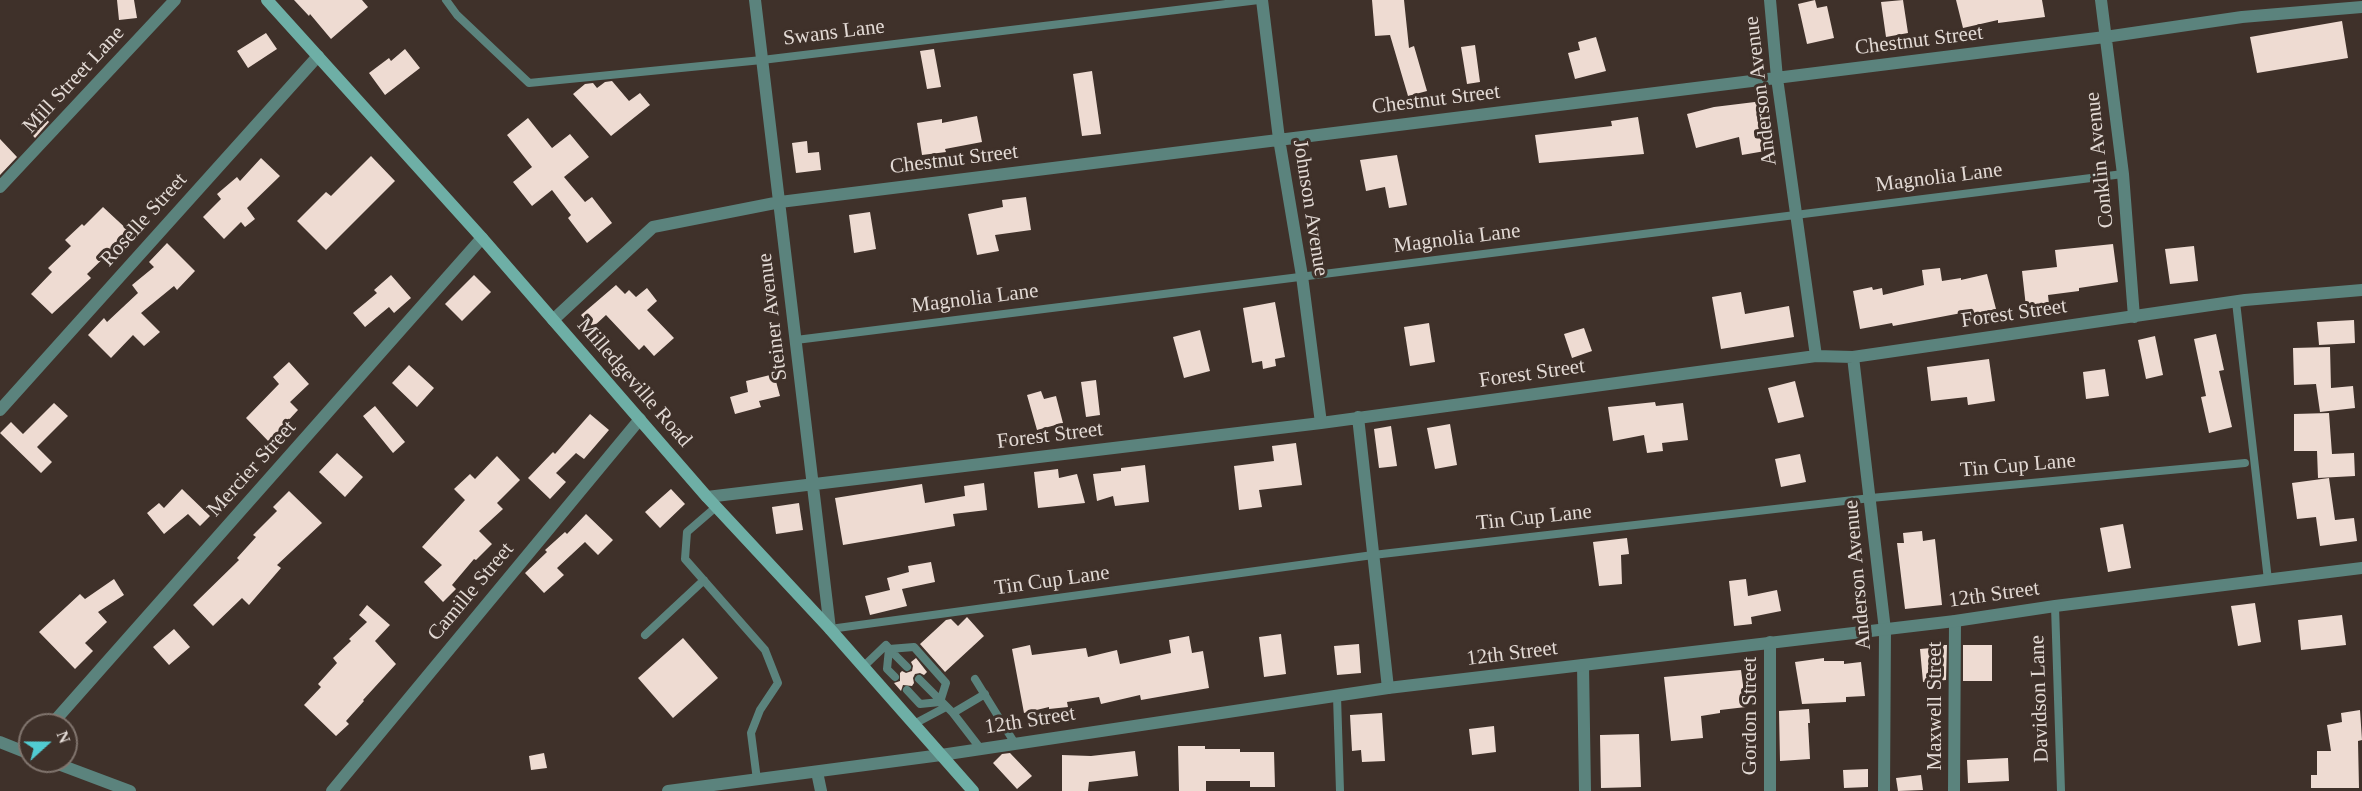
<!DOCTYPE html>
<style>
body{margin:0}
#map{position:relative;width:2362px;height:791px;overflow:hidden;background:#3f312a;font-family:Georgia,serif}
canvas{display:block}
.north{position:absolute;left:18px;top:713px;width:60px;height:60px;box-sizing:border-box;background:#3f312a;border:2px solid #81756e;border-radius:50%;rotate:69deg;font-size:16px;font-weight:700;line-height:24px;text-align:center;color:#e3dad5}
.north::after{content:'';display:block;margin:auto;width:21px;height:27px;background:#51ccd2;clip-path:polygon(50% 0,100% 100%,50% 72%,0 100%)}
</style>
<div id="map">
<canvas width="2362" height="791"></canvas>
<div class="north">N</div>
</div>
<script>
const context = document.querySelector('canvas').getContext('2d');
context.lineJoin = 'round';
function fillPath(path, color) {
  context.fillStyle = color;
  context.fill(path, 'evenodd');
}
function strokePath(path, color, width, dash) {
  context.strokeStyle = color;
  context.lineWidth = width;
  context.lineCap = dash ? 'butt' : 'round';
  context.setLineDash(dash || []);
  context.stroke(path);
}
function write(font, color, halo, rows, align = 'center') {
  context.font = font + ' Georgia,serif';
  context.lineWidth = 6;
  context.setLineDash([]);
  context.textBaseline = 'middle';
  context.strokeStyle = halo;
  context.fillStyle = color;
  for (const [text, x, y, turn = 0] of rows) {
    context.save();
    context.translate(x, y);
    context.rotate((+turn || 0) * Math.PI / 180);
    context.textAlign = isNaN(turn) ? turn : align;
    if (halo) context.strokeText(text, 0, 0);
    context.fillText(text, 0, 0);
    context.restore();
  }
}
const building = new Path2D(`
 M117,0h17l3,18 -18,2z
 M294,0h68l6,7 -37,32 -21,-25 -1,2z
 M1372,0h32l5,48 5,-2 13,45 -19,5 -18,-61 -15,1z
 M1815,0l2,8 10,-2 7,32 -27,6 -9,-40z
 M1903,0l5,33 -22,4 -5,-35z
 M1956,0h86l3,17 -47,6v-3l-35,8z
 M2342,21l6,37 -91,15 -7,-36z
 M266,33l11,16 -29,19 -11,-17z
 M1596,37l10,34 -31,8 -7,-26 12,-3 -2,-8z
 M1475,45l5,37 -13,2 -6,-37z
 M405,49l15,19 -35,27 -16,-22 20,-15 2,3z
 M934,49l7,38 -14,2 -7,-38z
 M1092,71l9,63 -19,2 -9,-62z
 M612,81l17,20 11,-8 10,12 -39,31 -38,-42 12,-10 8,-1 4,5 8,-6z
 M1763,101l8,49 -29,5 -3,-18 -43,11 -9,-34 27,-7z
 M38,110l11,12 -14,16 -13,-14z
 M977,116l5,26 -37,7 1,3 -24,3 -5,-32 25,-4v4z
 M1638,117l6,37 -105,9 -4,-28 77,-9 -1,-5z
 M528,118l24,30 18,-14 19,23 -25,20 21,25 7,-5 20,26 -25,20 -19,-25 3,-3 -19,-25 -20,16 -19,-24 19,-15 -25,-32z
 M0,139l17,18 -17,18z
 M807,141l1,12 11,-1 2,18 -25,3 -4,-30z
 M1397,155l10,50 -18,3 -4,-21 -19,4 -6,-31z
 M371,156l24,25 -69,69 -29,-29 29,-29 5,4z
 M261,158l19,18 -33,32 8,11 -10,8 -4,-5 -17,17 -21,-22 18,-18 -4,-5 20,-17 3,4z
 M1026,197l5,33 -36,5 4,16 -22,4 -9,-41 35,-7 -1,-7z
 M103,207l29,27 -16,17 -3,-2 -26,25 4,4 -39,36 -21,-20 21,-22 -4,-4 23,-22 -6,-6 17,-16 2,2z
 M870,212l6,37 -22,4 -5,-38z
 M167,243l28,28 -18,19 -3,-4 -33,27 19,19 -16,14 -11,-11 -22,23 -23,-23 16,-17 3,4 31,-29 -6,-8 22,-18 -5,-5z
 M2113,244l5,38 -39,6v3l-31,4 1,9 -23,3 -4,-36 35,-4 -2,-17z
 M2194,246l4,35 -28,3 -5,-35z
 M1940,268l2,13 19,-3v2l26,-6 9,35 -24,6v-4l-79,15 -1,-3 -32,6 -7,-38 19,-4 1,3 9,-2 1,7 41,-10 -2,-15z
 M391,275l20,23 -17,15 -5,-6 -24,20 -12,-14 24,-20 -3,-3z
 M474,275l17,17 -29,29 -17,-17z
 M616,285l9,9 4,-4 7,7 11,-9 10,13 -10,9 27,28 -20,18 -10,-11 -5,5 -33,-35 -14,13 -11,-13z
 M1741,292l4,22 44,-8 5,31 -73,12 -9,-52z
 M1275,302l10,55 -10,2 1,7 -13,3 -1,-8 -10,2 -9,-55z
 M2354,320l1,23 -36,2 -2,-23z
 M1429,323l6,39 -25,4 -6,-39z
 M1584,328l8,23 -20,7 -8,-24z
 M1200,330l10,41 -26,7 -11,-41z
 M2216,334l8,36 -5,1 13,56 -23,6 -8,-36 5,-1 -12,-57z
 M2155,336l8,39 -17,4 -8,-39z
 M2330,347l1,41 22,-2 2,22 -35,4 -4,-28 -22,1 -1,-37z
 M1989,359l6,42 -27,4 -1,-8 -36,4 -4,-34z
 M289,362l20,22 -19,18 8,8 -13,14 2,2 -17,17 -24,-25 33,-34 -6,-7z
 M409,365l25,23 -17,19 -25,-24z
 M2105,369l4,27 -23,3 -3,-27z
 M774,374l6,22 -21,5 2,6 -26,7 -5,-17 18,-5 -2,-11z
 M1096,380l4,35 -14,2 -5,-35z
 M1795,381l9,36 -26,6 -10,-35z
 M1041,391l3,8 12,-3 7,27 -26,7 -10,-35z
 M1655,402l1,4 27,-3 5,37 -26,3 1,8 -16,2 -3,-18 -31,6 -5,-34z
 M54,403l14,13 -31,31 15,15 -11,11 -41,-40 11,-11 12,12z
 M375,406l30,36 -12,11 -30,-37z
 M2329,413l3,41 22,-1 1,23 -37,2 -1,-27h-23v-37z
 M590,414l19,16 -25,29 -8,-6 -20,20 10,9 -16,17 -22,-21 25,-26 2,2z
 M1450,424l7,41 -22,4 -8,-41z
 M1391,426l6,40 -18,2 -5,-39z
 M1296,443l6,42 -43,5 3,17 -23,3 -5,-44 40,-5 -2,-15z
 M337,453l26,24 -18,20 -26,-25z
 M1800,454l6,28 -25,5 -6,-28z
 M497,456l23,24 -23,23 6,6 -24,22 13,13 -16,16 -2,-1 -22,26 4,4 -13,13 -19,-20 18,-17 -20,-18 43,-47 -11,-11 16,-15 5,5z
 M1145,465l4,37 -34,4 -2,-10 -16,5 -4,-27 28,-3v-3z
 M1058,469l1,9 18,-4 8,29 -47,5 -4,-36z
 M2329,478l6,42 19,-2 3,23 -37,5 -4,-29 -19,2 -5,-36z
 M984,483l3,27 -34,4 2,12 -112,19 -8,-47 87,-14 3,19 40,-7 -1,-10z
 M182,489l28,27 -10,10 -12,-12 -24,20 -17,-21 12,-10 5,5z
 M671,489l14,15 -25,24 -15,-16z
 M289,491l33,32 -45,42 4,3 -32,37 -7,-7 -29,28 -20,-21 46,-45 -2,-2 19,-21 -3,-2 24,-24 -4,-4z
 M799,503l4,27 -27,4 -4,-27z
 M586,514l27,26 -15,15 -13,-13 -28,26 7,7 -20,18 -19,-20 22,-21 -2,-2 20,-18 2,2z
 M2123,524l8,44 -23,4 -8,-44z
 M1922,531l1,10 12,-2 7,66 -37,4 -8,-66h7l-1,-10z
 M1627,538l2,16 -8,1 1,29 -23,2 -6,-44z
 M931,562l4,20 -33,7 5,17 -37,9 -5,-19 25,-6 -3,-12 22,-6 -1,-6z
 M114,579l10,16 -26,17 9,10 -22,21 8,8 -18,18 -36,-37 41,-38 5,5z
 M1746,579l2,17 29,-6 4,21 -30,6 1,7 -18,2 -5,-45z
 M2255,603l6,39 -23,4 -7,-40z
 M367,605l23,20 -15,16 21,23 -33,36 1,1 -18,20 3,3 -13,12 -32,-31 17,-18 -3,-3 19,-21 -4,-5 18,-17 -2,-2 18,-17 -8,-7z
 M2342,615l4,30 -45,5 -3,-30z
 M967,617l17,19 -39,36 -25,-28 26,-24 5,-1 7,7z
 M174,629l16,18 -21,18 -16,-18z
 M1281,634l5,40 -22,3 -5,-40z
 M1189,636l3,17 11,-2 6,37 -68,12 -1,-5 -39,9 -2,-7 -32,5 1,5 -19,2v-2l-25,6 -12,-64 18,-4 2,10 54,-7 2,9 29,-7 3,14 51,-11 -2,-13z
 M683,638l35,40 -45,40 -35,-40z
 M1359,644l2,29 -24,2 -3,-29z
 M1930,645h17l-1,35 -23,2 -3,-33 11,-1z
 M1963,645h29v36h-29z
 M916,658l11,14 -3,3 -4,-2 -5,1 -2,4 1,5 -2,3 -9,-1 -2,6 -7,-8 6,-2v-8l2,-2 4,2 6,-2 1,-5 -2,-4z
 M1824,658v3h20v3l17,-2 4,34 -19,1v5l-44,2 -7,-42z
 M1741,670l5,37 -26,3v3l-19,3 2,22 -32,3 -7,-64z
 M1809,709l1,14h-2l2,36 -30,2 -1,-50z
 M2360,710l2,30 -4,1 1,47h-48v-13h6v-24h14l-4,-26 15,-3 -1,-9z
 M1382,713l3,48 -23,1 -1,-12 -9,1 -2,-36z
 M1494,726l2,26 -24,3 -3,-26z
 M1639,734l2,53 -40,1 -1,-53z
 M1178,746h27v3h35v3h34l1,35h-25v-6h-44v10h-27z
 M1135,751l3,25 -49,6 -1,9h-26v-36l29,1z
 M544,753l3,15 -16,2 -2,-14z
 M1010,753l22,23 -15,13 -24,-26 9,-9z
 M2008,758l1,23 -41,2 -1,-23z
 M1868,769v18l-24,1 -1,-18z
 M1921,775l2,15 -25,1 -2,-13z`);
const service = new Path2D(`
 M446,0l11,15 72,68 233,-23 497,-60
 M2236,302l32,278
 M796,340l1327,-166
 M716,507l-29,25 -2,27 80,91 13,33 -18,27 -9,23 6,47
 M2055,606l6,185
 M830,629l543,-74 498,-57 374,-35
 M645,635l59,-55
 M889,649l-2,20 8,8
 M889,649l18,18
 M863,667l23,-22 3,4 25,-2 32,36 -6,19
 M919,679l34,34 27,35
 M975,679l39,63
 M907,690l13,14 20,-2
 M1337,696l3,95
 M953,713l32,-19
 M914,724l32,-17`);
const minor = new Path2D(`
 M755,0l75,629
 M1262,0l17,139 23,137 19,147
 M1770,0l7,78 39,278
 M2101,0l22,174 11,143
 M0,187l175,-187
 M553,320l100,-93 127,-25 1325,-165 137,-20 120,-10
 M1853,357l32,273 -1,161
 M0,410l318,-354
 M1358,417l30,271
 M707,497l614,-74 495,-67 37,1 392,-57 117,-10
 M1770,642v149
 M1583,665l2,126
 M51,725l431,-487
 M817,772l4,19
 M332,791l308,-372
 M1954,791l1,-170`);
const tertiary = new Path2D(`
 M0,742l30,12
 M50,761l80,30
 M668,791l273,-36 447,-67 567,-67 100,-15 307,-38`);
const secondary = new Path2D(`
 M267,0l215,238 225,259 123,132 143,162`);
const streetNames = [
 ["Swans Lane",834,33,-7],
 ["Chestnut Street",1919,41,-7],
 ["Mill Street Lane",74,80,-47],
 ["Anderson Avenue",1761,91,-97],
 ["Chestnut Street",1436,100,-7],
 ["Chestnut Street",954,160,-7],
 ["Conklin Avenue",2100,160,-96],
 ["Magnolia Lane",1939,178,-7],
 ["Johnson Avenue",1310,208,81],
 ["Roselle Street",144,220,-48],
 ["Magnolia Lane",1457,239,-7],
 ["Magnolia Lane",975,299,-7],
 ["Forest Street",2014,314,-8],
 ["Steiner Avenue",773,317,-97],
 ["Forest Street",1532,374,-8],
 ["Milledgeville Road",634,383,49],
 ["Forest Street",1050,436,-7],
 ["Tin Cup Lane",2018,466,-5],
 ["Mercier Street",252,469,-48],
 ["Tin Cup Lane",1534,518,-6],
 ["Anderson Avenue",1858,575,-95],
 ["Tin Cup Lane",1052,581,-8],
 ["Camille Street",471,592,-50],
 ["12th Street",1994,595,-8],
 ["12th Street",1512,654,-7],
 ["Davidson Lane",2040,699,-92],
 ["Maxwell Street",1935,706,-90],
 ["Gordon Street",1750,716,-90],
 ["12th Street",1030,721,-9]
];
fillPath(building, '#eedbd2');
strokePath(service, '#5b837d', 8);
strokePath(minor, '#5b837d', 12);
strokePath(tertiary, '#5b837d', 12);
strokePath(secondary, '#6eafa6', 12);
write('21px', '#e3dad5', '#3f312a', streetNames);
</script>
